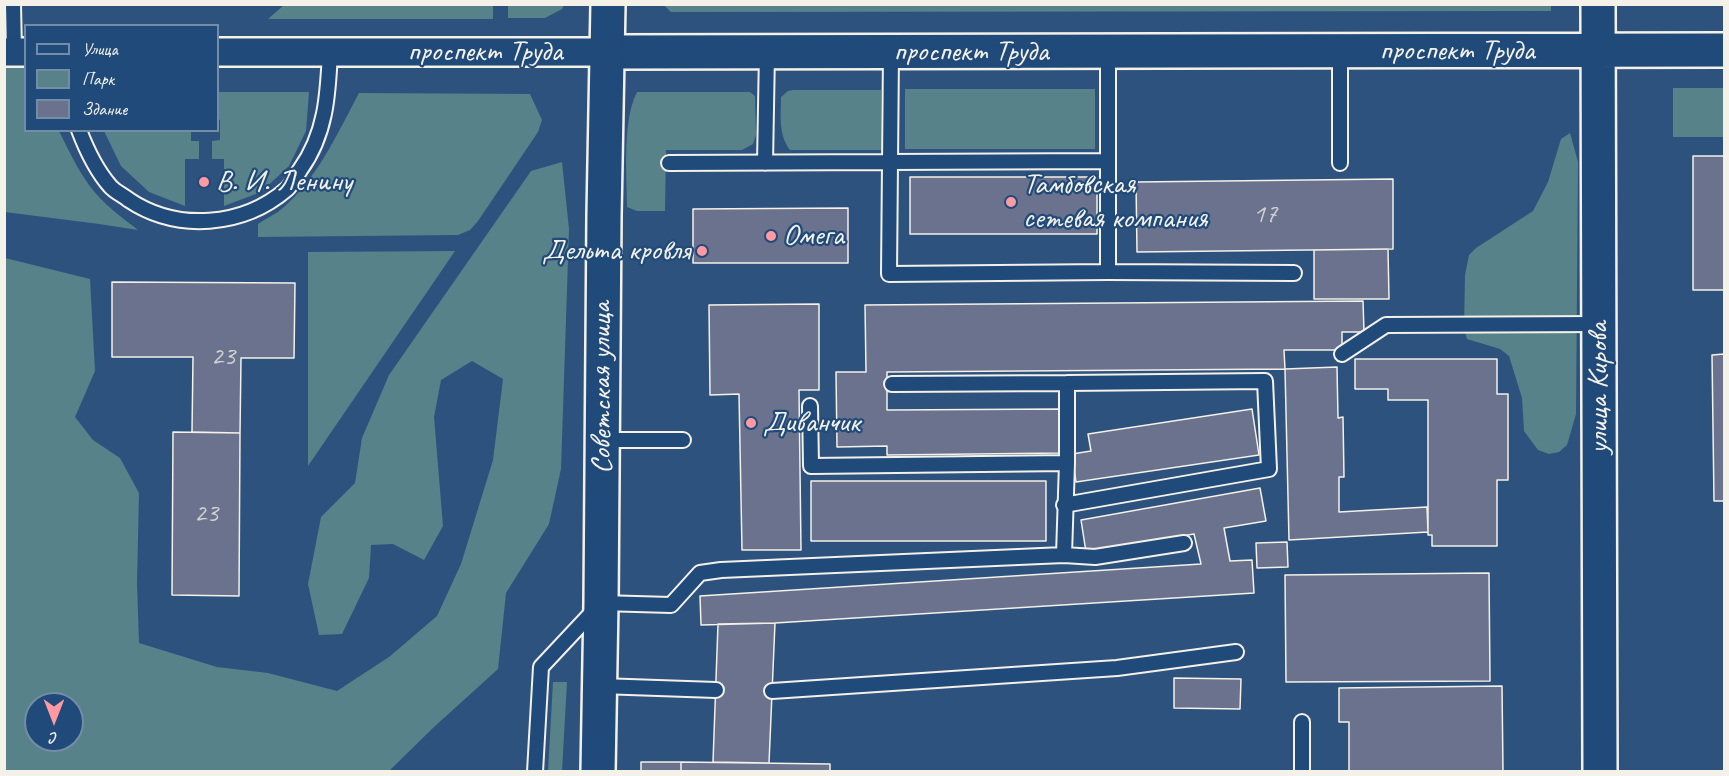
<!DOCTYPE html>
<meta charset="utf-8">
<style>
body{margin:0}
#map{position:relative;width:1729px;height:776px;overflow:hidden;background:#2e527e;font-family:Caveat,sans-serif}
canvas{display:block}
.frame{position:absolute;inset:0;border:6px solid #f4f1e8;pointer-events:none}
.legend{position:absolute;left:24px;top:24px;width:195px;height:108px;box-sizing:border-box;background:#1f4a7a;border:2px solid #748da6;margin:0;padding:8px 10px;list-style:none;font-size:18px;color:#f4f1e8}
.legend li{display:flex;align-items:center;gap:12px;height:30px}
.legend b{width:30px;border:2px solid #748da6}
.north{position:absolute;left:24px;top:692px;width:60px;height:60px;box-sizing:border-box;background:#1f4a7a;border:2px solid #748da6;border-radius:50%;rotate:180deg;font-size:16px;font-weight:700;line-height:24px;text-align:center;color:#f4f1e8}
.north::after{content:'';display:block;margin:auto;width:21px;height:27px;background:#ff9aa2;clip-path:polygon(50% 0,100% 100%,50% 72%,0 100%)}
</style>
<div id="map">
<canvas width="1729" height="776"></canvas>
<div class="frame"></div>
<ul class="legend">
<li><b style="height:8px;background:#1f4a7a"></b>Улица</li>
<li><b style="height:16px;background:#578289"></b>Парк</li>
<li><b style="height:16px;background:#6a728e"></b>Здание</li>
</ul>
<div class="north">С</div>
</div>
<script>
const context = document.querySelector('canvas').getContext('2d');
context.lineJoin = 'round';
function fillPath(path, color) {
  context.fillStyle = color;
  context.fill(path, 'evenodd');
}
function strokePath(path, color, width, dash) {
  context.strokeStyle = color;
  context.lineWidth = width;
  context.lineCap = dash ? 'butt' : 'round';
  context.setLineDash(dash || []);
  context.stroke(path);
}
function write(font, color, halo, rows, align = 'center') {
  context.font = font + ' Caveat,sans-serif';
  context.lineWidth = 4.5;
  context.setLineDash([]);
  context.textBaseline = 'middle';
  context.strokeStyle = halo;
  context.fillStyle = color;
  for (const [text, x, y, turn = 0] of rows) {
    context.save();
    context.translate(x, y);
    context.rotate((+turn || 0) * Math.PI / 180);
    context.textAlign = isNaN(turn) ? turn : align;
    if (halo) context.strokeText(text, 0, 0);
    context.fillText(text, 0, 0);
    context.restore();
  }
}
const green = new Path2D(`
 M1551,4v7l-880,1 -7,-7z
 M284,5h209v14h-225z
 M508,5v-1l56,1 -2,4 -17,9h-37z
 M5,67l20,1 1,62 33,1c9,18 18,37 30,54 13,18 32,32 49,45l-39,-6 -94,-12z
 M1673,88h51v49h-51z
 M905,89h190v60h-190z
 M793,90h88v60h-91c-12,-16 -9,-35 -9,-53l7,-6z
 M218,92h91l-3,39 -17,35 -28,26 -37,14v-47h-12v-18l8,-1v-20l-2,-1z
 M637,92h113l5,4 1,39 -3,9 -11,6h-76l-1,61h-28l-10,-4c0,-33 -5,-86 10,-115z
 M359,93l171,1 12,26 -4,12 -60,89 -8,9 -12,5 -200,2v-13c6,-4 13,-8 20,-12 38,-30 59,-78 81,-119z
 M104,131h87v10h8v18h-14v47l-36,-14 -28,-26z
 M1570,133l8,29 -2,252 -9,31 -8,7 -10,2 -11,-4 -14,-19 -2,-33 -13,-42 -9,-7 -33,-10 -3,-10 1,-54 4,-20 7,-7 57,-37 15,-29 13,-43z
 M562,162l7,67 -8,240 -12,55 -43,69 -8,76 -64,58 -45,44h-384v-513l85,21 5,92 -20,46 18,23 27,18 19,35 -2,90 2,60 78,24 51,6 69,18 52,-34 48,-41 24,-52 32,-104 10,-81 -31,-18 -31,19 -7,37 9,109 -19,34 -31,-16 -22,1 -2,33 -27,56 -23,1 -11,-51 13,-67 34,-34 7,-45 27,-63 142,-204zM36,704h36v36h-36z
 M455,251l-147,215v-214z
 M553,682h14l-5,89h-14z`);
const building = new Path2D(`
 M1693,156h31v134h-31z
 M910,177h187v57h-187z
 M1393,179v70l-256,3 -1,-70z
 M848,208v55h-155v-54z
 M1388,249l1,50h-75v-49z
 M112,282l183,1 -1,75h-53l-1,75 -48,-1 1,-75h-81z
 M1363,301l1,31h-22v18h-58l1,19 -398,3v38l174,-1v44l-174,2v-9l-50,1 -1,-75h30l-1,-67z
 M819,304v86h-20l2,160h-59l-3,-156 -29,1 -1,-90z
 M1724,354v147h-10l-2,-146z
 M1355,359h142v35h11v86h-11v66h-65v-11h-4v-135h-40v-11h-33z
 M1337,367l1,51 5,-1 1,60h-5v35l88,-5 1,25 -139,8 -4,-171z
 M1252,409l7,46 -183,27 -4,-28 19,-3 -3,-17z
 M173,432l67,1 -1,163 -67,-1z
 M811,481h235v60h-235z
 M1260,488l6,33 -42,7 6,33 22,-1 2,33 -479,30 -74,2 -1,-29 501,-32 -7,-30 -108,18 -5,-32z
 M1287,542l1,25 -31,1 -1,-25z
 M1489,573l1,108 -204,1 -1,-107z
 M775,623l-6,140 -56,-1 5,-138z
 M1174,678l67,1 -1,30 -66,-1z
 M1502,686l1,86h-154v-50h-10v-34z
 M641,762h40v10h-40z
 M681,762l149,2v8h-149z`);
const service = new Path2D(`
 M13,4l1,48
 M1340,51v112
 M891,52l-2,222 219,-2 186,1
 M1108,52v220
 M79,130c8,21 17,40 31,56 5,6 13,9 19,14 48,32 114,27 158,-11 5,-5 9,-13 13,-19 26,-36 28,-75 30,-118
 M669,163l438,-2
 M765,163l2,-111
 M1342,354l44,-29 212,-1
 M810,406l1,60 256,-3
 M602,440h81
 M1064,505l205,-36 -4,-88 -198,2
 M1064,555l31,2 89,-14
 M600,686l116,4
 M772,691l345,-23 119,-16
 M535,772l6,-105 60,-64 70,2 29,-32 21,-3 343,-15 3,-92v-80l-175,1
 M1302,772v-50`);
const minor = new Path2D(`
 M4,52h22
 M218,52h390`);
const tertiary = new Path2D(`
 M1598,4l2,768
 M608,52l1116,-2`);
const secondary = new Path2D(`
 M598,772l3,-169 3,-388 4,-211`);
const markers = [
 [204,182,6,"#ff9aa2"],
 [1011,202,6,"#ff9aa2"],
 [771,236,6,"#ff9aa2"],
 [702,251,6,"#ff9aa2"],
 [751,423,6,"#ff9aa2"]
];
const numberNames = [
 ["17",1265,215],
 ["23",223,357],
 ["23",206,514]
];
const streetNames = [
 ["проспект Труда",1457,51],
 ["проспект Труда",485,52],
 ["проспект Труда",971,52],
 ["Советская улица",602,388,-90],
 ["улица Кирова",1599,388,-90]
];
const poiNames = [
 ["В. И. Ленину",216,182],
 ["Тамбовская",1023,185],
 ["сетевая компания",1023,219],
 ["Омега",783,236],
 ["Дельта кровля",690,251,"right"],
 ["Диванчик",763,423]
];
fillPath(green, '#578289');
fillPath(building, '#6a728e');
strokePath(building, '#f4f1e8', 1.5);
strokePath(service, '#f4f1e8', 18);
strokePath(minor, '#f4f1e8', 32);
strokePath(tertiary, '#f4f1e8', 38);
strokePath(secondary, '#f4f1e8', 38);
strokePath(service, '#1f4a7a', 14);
strokePath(minor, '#1f4a7a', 27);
strokePath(tertiary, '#1f4a7a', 33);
strokePath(secondary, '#1f4a7a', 33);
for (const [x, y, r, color] of markers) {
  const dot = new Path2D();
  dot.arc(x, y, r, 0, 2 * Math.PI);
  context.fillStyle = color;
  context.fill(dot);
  strokePath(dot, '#1f4a7a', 2);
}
write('27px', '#d2d1d2', null, numberNames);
write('30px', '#f4f1e8', '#1f4a7a', streetNames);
write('30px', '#f4f1e8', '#1f4a7a', poiNames, 'left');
</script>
